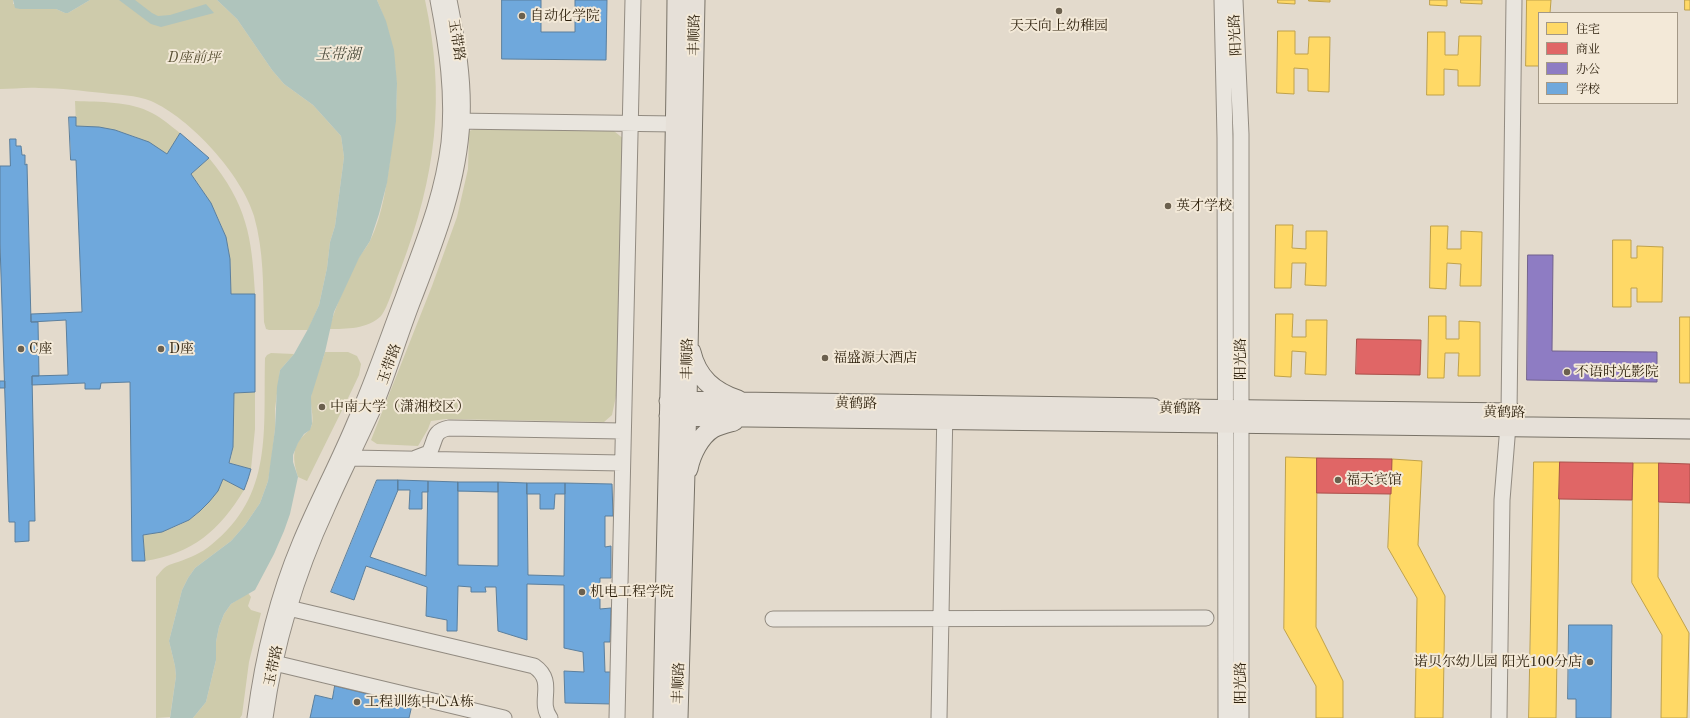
<!DOCTYPE html>
<meta charset="utf-8">
<style>
body{margin:0}
#map{position:relative;width:1690px;height:718px;overflow:hidden;background:#e3dacc;font-family:"Old Standard TT","Noto Serif SC",serif}
canvas{display:block}
.legend{position:absolute;left:1538px;top:12px;width:140px;height:92px;box-sizing:border-box;background:#f3e9d8;border:1px solid #a39886;margin:0;padding:5px 7px;list-style:none;font-size:12px;color:#2b1e0a}
.legend li{display:flex;align-items:center;gap:8px;height:20px}
.legend b{width:20px;border:1px solid #a39886}
</style>
<div id="map">
<canvas width="1690" height="718"></canvas>
<ul class="legend">
<li><b style="height:11px;background:#ffd966"></b>住宅</li>
<li><b style="height:11px;background:#e06666"></b>商业</li>
<li><b style="height:11px;background:#8e7cc3"></b>办公</li>
<li><b style="height:11px;background:#6fa8dc"></b>学校</li>
</ul>
</div>
<script>
const context = document.querySelector('canvas').getContext('2d');
context.lineJoin = 'round';
function fillPath(path, color) {
  context.fillStyle = color;
  context.fill(path, 'evenodd');
}
function strokePath(path, color, width, dash) {
  context.strokeStyle = color;
  context.lineWidth = width;
  context.lineCap = dash ? 'butt' : 'round';
  context.setLineDash(dash || []);
  context.stroke(path);
}
function write(font, color, halo, rows, align = 'center') {
  context.font = font + ' "Old Standard TT","Noto Serif SC",serif';
  context.lineWidth = 4;
  context.setLineDash([]);
  context.textBaseline = 'middle';
  context.strokeStyle = halo;
  context.fillStyle = color;
  for (const [text, x, y, turn = 0] of rows) {
    context.save();
    context.translate(x, y);
    context.rotate((+turn || 0) * Math.PI / 180);
    context.textAlign = isNaN(turn) ? turn : align;
    if (halo) context.strokeText(text, 0, 0);
    context.fillText(text, 0, 0);
    context.restore();
  }
}
const green = new Path2D(`
 M0,0h13v4l43,5 9,4h3l22,-13h127l20,19 35,51 12,14 29,21 28,31 3,21 -9,69 -5,16 -3,26 -8,37 -11,25h-39l-3,-1 -2,-7c-1,-37 0,-70 -10,-106 -12,-41 -64,-98 -103,-115 -15,-6 -33,-6 -48,-8 -21,-2 -42,-5 -64,-5 -13,-1 -26,1 -39,1z
 M377,0h48c21,97 11,176 -24,268 -5,11 -13,40 -20,48 -13,13 -35,13 -52,13 7,-24 18,-48 29,-70 4,-7 9,-12 12,-18 13,-27 17,-59 21,-89 1,-10 3,-20 4,-30 5,-43 -1,-83 -18,-122z
 M75,101c24,1 55,0 77,12 10,5 19,13 28,20l-13,21c-30,-20 -55,-27 -91,-28z
 M484,126l125,1 16,13 -9,256 -4,19 -8,7 -158,-3 -15,2 -3,8 -10,17 -41,-2 -6,-4 61,-154 25,-69 11,-48 1,-38z
 M209,158c38,46 43,79 46,136h-24c0,-11 0,-23 -1,-34 -3,-32 -20,-61 -39,-86z
 M325,352h23l9,4 4,8 -2,11 -8,17 -44,89 -9,-4c-5,-17 -7,-30 7,-43 3,-3 6,-5 7,-10 2,-8 -2,-18 -1,-27 2,-15 10,-31 14,-45z
 M271,353l23,1 -14,16 -5,39v20l-4,34 -3,18 -8,22 -15,22 -14,16 -36,27 -7,10 -6,12 -13,51 6,25 1,10 -6,41 -14,1v-141c4,-4 7,-9 11,-11 3,-2 8,-3 11,-4 11,-4 24,-9 33,-17 63,-50 52,-115 54,-187l2,-3z
 M255,392v37l-4,40 -21,-6 3,-16 1,-54z
 M223,479l21,11c-24,40 -52,64 -99,71l-2,-26c38,-5 64,-21 80,-56z
 M248,593l3,4 -3,9 3,4 10,3 -12,49 -7,53 -2,3h-47l13,-16 10,-42v-18l3,-15 5,-13 7,-10z`);
const water = new Path2D(`
 M13,0h77l-22,13h-3l-9,-4h-36l-5,-1z
 M119,0h16l17,13 6,3 12,-1 36,-11 8,9 -53,14 -10,-3z
 M217,0h160l9,21 8,29 3,33 -1,38 -9,62 -8,31 -9,27 -11,17 -25,54 -9,40 -14,45 1,27 -2,6 -6,4 -6,9 -5,12v7l5,15 -8,37 -6,17 -10,23 -19,36 -24,14 -7,10 -5,13 -3,15v18l-10,42 -13,16h-23l6,-42 -1,-10 -6,-25 13,-51 6,-12 7,-10 36,-27 14,-16 15,-22 8,-22 7,-52 2,-42 3,-17 14,-16 14,-25 11,-24 8,-37 3,-26 5,-16 9,-69 -3,-21 -28,-31 -29,-21 -12,-14 -35,-51z`);
const homes = new Path2D(`
 M1278,0h17v4l-17,-1z
 M1309,0h21v2l-21,-1z
 M1430,0h17v6l-17,-1z
 M1461,0h21v4l-21,-1z
 M1527,0h24l-1,13h-11v53h-13z
 M1685,0h5v10h-5z
 M1278,31h17v23h13l1,-17h21l-1,55 -21,-1v-22l-14,-1v26l-17,-1z
 M1428,32h17v23h13l1,-19h22l-1,50h-22v-16l-14,-1v26h-17z
 M1276,225h17l-1,23 14,1v-18h21l-1,55 -21,-1 1,-22h-14l-1,25h-16z
 M1431,226h17l-1,23h14v-18l21,1 -1,54h-21l1,-22 -14,-1 -1,26 -16,-1z
 M1613,240h18v18h6v-12l26,1 -1,55h-25v-14h-6v19h-18z
 M1276,314h17l-1,23h14v-17h21l-1,55 -21,-1 1,-22 -14,-1 -1,26 -16,-1z
 M1429,316h17v23h13v-18l21,1v54h-22l1,-23h-14l-1,25h-16z
 M1680,317h10v66h-10z
 M1286,457l31,1 -1,169 27,54v37h-27v-32l-32,-57z
 M1392,459l30,2 -4,84 27,51 -2,122h-28l2,-120 -29,-50z
 M1534,462h26l-4,256h-27z
 M1633,463h26l-1,114 31,56 -2,85h-26l1,-83 -30,-52z`);
const shops = new Path2D(`
 M1357,339l64,1 -1,35 -64,-1z
 M1317,458l75,1 -1,35 -74,-1z
 M1560,462l73,1 -1,37 -73,-1z
 M1659,463l31,1v39l-31,-1z`);
const offices = new Path2D(`
 M1528,255h25l-1,96 105,1v30l-130,-2z`);
const schools = new Path2D(`
 M502,0h39v32h34v-32h32l-1,60 -104,-1z
 M69,117h7v9l23,1 16,3 34,12 18,12 13,-21 29,25 -18,16 20,29 15,34 4,22 1,35h24v98l-21,1 -1,54 -4,16 22,6 -3,10 -4,11 -21,-11 -5,12 -9,11 -9,9 -11,9 -27,12 -19,3 2,26h-13l-2,-179 -29,1 -1,6h-15v-6l-53,2v-9l36,-1 -2,-55 -35,2v-8l51,-2 -6,-152h-5z
 M10,139h6v7h5l1,9h3v10l2,-1 4,158h7l1,54h-7l3,145h-6v20l-14,1v-20h-6l-9,-278v-78h10z
 M0,381h5v7h-5z
 M377,480h21v10l-28,67 56,19 2,-95 30,1v83l40,1v-84l29,1 1,92 36,1 1,-93 47,1 1,32h-8v31l6,-1v32h-11v31l11,-1 -1,34h-6l1,30h6l1,32 -47,-1 -1,-32 20,1 -1,-20 -19,-4v-63l-37,-1v56l-29,-9 -2,-44h-11l1,5h-15v-5l-13,-1 -1,45h-10v-11l-21,-4 1,-29 -61,-21 -12,34 -23,-8z
 M398,480l30,1v11h-6v17h-13l1,-19h-12z
 M458,482h40v10l-40,-1z
 M527,483h38v11h-10l-1,15h-14v-15h-13z
 M1569,625h43l-1,93h-35v-19h-8z
 M335,686l77,19 -3,13h-99l5,-23 17,4z`);
const minor = new Path2D(`
 M1222,0l3,138 1,580
 M1235,0l6,134v584
 M453,121l223,3
 M351,458l271,5
 M416,458l13,-5c7,-12 3,-22 20,-25l173,3
 M280,606l254,60c23,16 3,35 16,52
 M773,619l433,-1
 M266,661l238,57
 M255,718c8,-62 21,-118 45,-175 17,-41 38,-80 55,-121 18,-40 32,-82 48,-124 19,-53 39,-98 46,-155 5,-48 -2,-96 -11,-143
 M265,718c10,-73 31,-143 62,-210 16,-37 35,-73 51,-110 13,-33 23,-67 36,-100 22,-57 45,-115 48,-178 2,-41 -5,-80 -13,-120
 M617,718l16,-718
 M939,718l6,-310
 M1499,718l3,-218 7,-87 5,-413`);
const major = new Path2D(`
 M691,352c6,26 23,40 47,48
 M669,401l484,7
 M1183,409l332,4
 M669,416l1021,13
 M688,469c3,-15 12,-33 25,-41 6,-3 14,-5 21,-7
 M663,718c4,-239 12,-479 14,-718
 M678,718l9,-316 8,-402`);
const markers = [
 [1059,11,4,"#6b604e"],
 [522,16,4,"#6b604e"],
 [1168,206,4,"#6b604e"],
 [21,349,4,"#6b604e"],
 [161,349,4,"#6b604e"],
 [825,358,4,"#6b604e"],
 [1567,372,4,"#6b604e"],
 [322,407,4,"#6b604e"],
 [1338,480,4,"#6b604e"],
 [582,592,4,"#6b604e"],
 [1590,662,4,"#6b604e"],
 [357,702,4,"#6b604e"]
];
const poiNames = [
 ["自动化学院",530,16],
 ["天天向上幼稚园",1059,26,"center"],
 ["英才学校",1176,206],
 ["C座",29,349],
 ["D座",169,349],
 ["福盛源大酒店",833,358],
 ["不语时光影院",1575,372],
 ["中南大学（潇湘校区）",330,407],
 ["福天宾馆",1346,480],
 ["机电工程学院",590,592],
 ["诺贝尔幼儿园 阳光100分店",1582,662,"right"],
 ["工程训练中心A栋",365,702]
];
const streetNames = [
 ["丰顺路",695,35,-89],
 ["阳光路",1236,35,-93],
 ["玉带路",456,40,81],
 ["丰顺路",688,359,-89],
 ["阳光路",1241,359,-90],
 ["玉带路",390,364,-70],
 ["黄鹤路",856,404,1],
 ["黄鹤路",1180,409,1],
 ["黄鹤路",1504,413,1],
 ["玉带路",274,666,-78],
 ["丰顺路",679,683,-88],
 ["阳光路",1241,683,-90]
];
const parkNames = [
 ["D座前坪",194,58]
];
const waterNames = [
 ["玉带湖",338,55]
];
fillPath(green, '#cecbab');
fillPath(water, '#afc4bc');
fillPath(homes, '#ffd966');
strokePath(homes, '#bfa14a', 1);
fillPath(shops, '#e06666');
strokePath(shops, '#aa504a', 1);
fillPath(offices, '#8e7cc3');
strokePath(offices, '#70608c', 1);
fillPath(schools, '#6fa8dc');
strokePath(schools, '#5b7f9d', 1);
strokePath(minor, '#928b81', 17);
strokePath(major, '#787267', 21);
strokePath(minor, '#e9e5de', 15);
strokePath(major, '#e6e0d8', 19);
for (const [x, y, r, color] of markers) {
  const dot = new Path2D();
  dot.arc(x, y, r, 0, 2 * Math.PI);
  context.fillStyle = color;
  context.fill(dot);
  strokePath(dot, '#f3e9d8', 1.5);
}
write('14px', '#2b1e0a', '#f3e9d8', poiNames, 'left');
write('14px', '#2b1e0a', '#f3e9d8', streetNames);
write('italic 14px', '#574e32', '#f3e9d8', parkNames);
write('italic 15px', '#4c4d3d', '#f3e9d8', waterNames);
</script>
